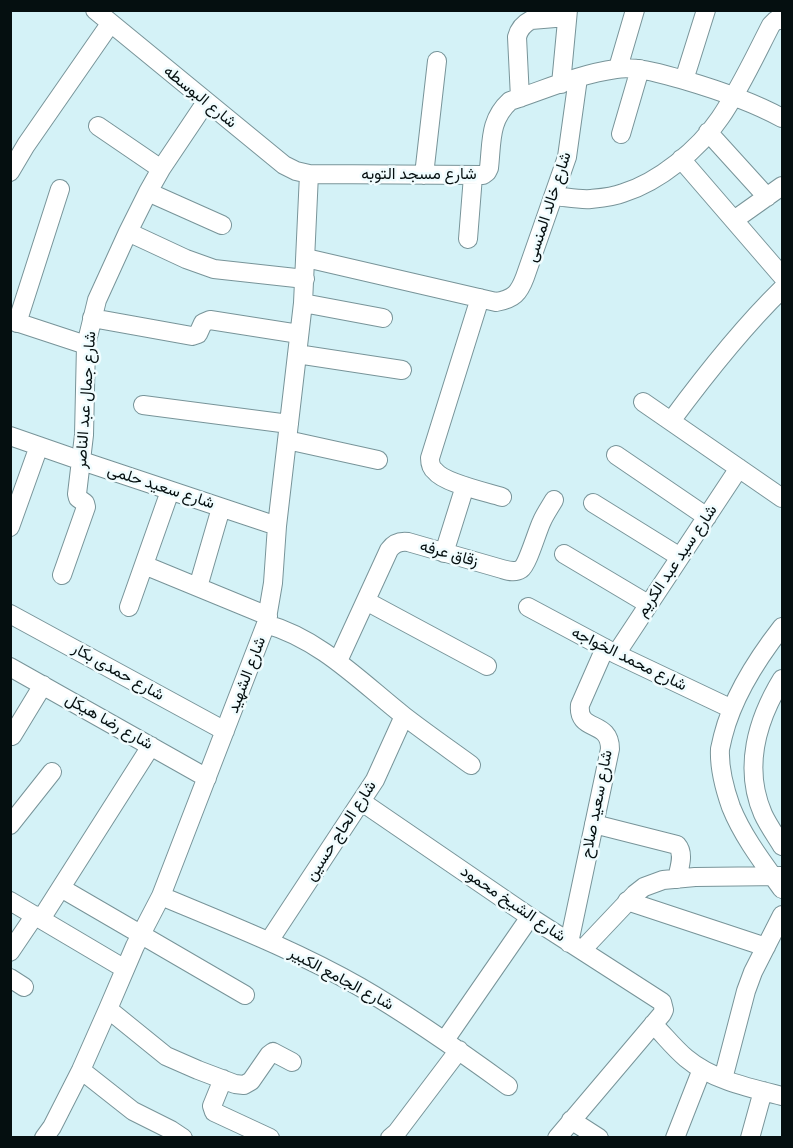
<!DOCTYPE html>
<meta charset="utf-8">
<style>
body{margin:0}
#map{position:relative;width:793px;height:1148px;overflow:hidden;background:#d4f2f7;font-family:Merriweather,serif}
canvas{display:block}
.frame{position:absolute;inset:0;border:12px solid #050f10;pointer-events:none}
</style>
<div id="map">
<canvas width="793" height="1148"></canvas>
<div class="frame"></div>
</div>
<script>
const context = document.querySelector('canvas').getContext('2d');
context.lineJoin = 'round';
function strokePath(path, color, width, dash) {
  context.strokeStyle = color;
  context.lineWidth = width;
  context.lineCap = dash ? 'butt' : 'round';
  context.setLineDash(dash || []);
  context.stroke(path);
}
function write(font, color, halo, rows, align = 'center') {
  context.font = font + ' Merriweather,Vazirmatn,serif';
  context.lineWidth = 5;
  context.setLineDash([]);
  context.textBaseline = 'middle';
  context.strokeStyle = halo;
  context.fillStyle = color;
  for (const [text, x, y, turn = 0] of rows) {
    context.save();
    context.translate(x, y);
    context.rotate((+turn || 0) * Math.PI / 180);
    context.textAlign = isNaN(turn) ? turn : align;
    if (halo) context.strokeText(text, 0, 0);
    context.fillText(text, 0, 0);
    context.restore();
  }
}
const street = new Path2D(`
 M95,10l189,155 12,6 13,3 174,1 4,-3 2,-4c3,-26 0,-48 21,-67 34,-11 69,-27 106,-32 22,-3 46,5 68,11 34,10 67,21 98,38
 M618,68l17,-58
 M684,80l22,-70
 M561,84l7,-74
 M520,98l-3,-61c2,-8 6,-13 14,-17l36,-3
 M98,126l63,43
 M708,132l59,65
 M621,134l19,-65
 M681,159l101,117
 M10,172l16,-27 84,-121
 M424,175l13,-114
 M148,192l74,33
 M554,196c12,1 25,4 37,3 10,-1 22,-2 32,-6 36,-11 76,-44 97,-75 20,-29 35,-62 51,-93l5,-5h6
 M734,220l48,-34
 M128,232l58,27 28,10 91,10
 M468,239l5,-63
 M306,258l190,44c18,-3 23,-9 29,-25l42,-120 11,-79
 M480,298l-50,160c0,5 1,10 5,13 9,12 51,21 67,26
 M303,303l80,15
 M92,318l100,18 6,-2 5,-11 7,-3 89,14
 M10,320l76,25
 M17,323l43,-134
 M297,354l105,16
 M643,402l139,96
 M143,405l146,19
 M671,421c34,-46 70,-92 111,-132
 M10,436l72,25 195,65
 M287,440l91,20
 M616,455l91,62
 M593,503l87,54
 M10,527l29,-81
 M444,553l21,-67
 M564,554l84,50
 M144,565l124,51
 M62,575l24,-68 -1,-4 -7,-5 -1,-4 7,-59 2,-90 11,-45 31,-68 20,-40 13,-23 45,-67
 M198,587l23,-79
 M366,601l121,65
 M129,607l41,-116
 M528,607l88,47 116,55
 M10,614l215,117
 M266,624c54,15 95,58 138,92 22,17 45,33 67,49
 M782,627c-25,32 -49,69 -59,109 -1,4 -2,9 -3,13 -1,19 5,41 11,58 12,30 33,57 51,82
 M616,654l123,-186
 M338,661l51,-111c5,-7 11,-9 19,-8l94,27c7,2 13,4 19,0 7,-5 16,-38 21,-48 3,-7 8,-14 12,-21
 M10,667l197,111
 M782,679c-25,41 -39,89 -19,135 5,11 13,22 19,32
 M12,736l31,-51
 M362,802l168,115 132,85 2,8 -2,4 -105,124
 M594,824l83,21c8,9 2,23 0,34
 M10,825l42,-53
 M61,888l184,107
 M161,896c67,28 136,55 199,91 52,30 100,64 148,99
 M10,901l115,68
 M627,901l139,46
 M41,919l110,-173
 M269,941l106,-161 29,-64
 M569,943l41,-194c0,-30 -33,-16 -30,-44l25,-57
 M582,950l53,-56 9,-7 19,-7 32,-3 87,-1
 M10,952l25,-37
 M10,978l14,9
 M108,1009l58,47 32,14 37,14 9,1 7,-4 18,-26 4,-3 19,10
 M653,1024c11,11 21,24 33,34 26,22 64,30 96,38
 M445,1040l85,-123
 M81,1070l52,41 38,19 12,8
 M223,1079l-11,27 2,6 56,26
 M723,1079l23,-88 7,-19 29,-57
 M571,1120l28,18
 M44,1138l8,-11 29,-57 27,-61 27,-63 26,-50 105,-272 7,-41 4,-57 26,-223 6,-129
 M390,1138l7,-6 62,-82
 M675,1138l27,-69
 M750,1138l13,-47`);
const streetNames = [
 ["شارع البوسطه",200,97,39],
 ["شارع مسجد التوبه",419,174],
 ["شارع خالد المنسى",549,207,-72],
 ["شارع جمال عبد الناصر",86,400,-86],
 ["شارع سعيد حلمى",161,487,18],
 ["زقاق عرفه",449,554,16],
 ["شارع سيد عبد الكريم",677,561,-56],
 ["شارع محمد الخواجه",629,659,26],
 ["شارع حمدى بكار",118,672,29],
 ["شارع الشهيد",247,675,-69],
 ["شارع رضا هيكل",109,722,29],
 ["شارع سعيد صلاح",597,804,-79],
 ["شارع الحاج حسين",341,831,-57],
 ["شارع الشيخ محمود",513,904,34],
 ["شارع الجامع الكبير",341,979,28]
];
strokePath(street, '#789499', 20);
strokePath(street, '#fff', 18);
write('16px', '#050f10', '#f0fcfe', streetNames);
</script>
